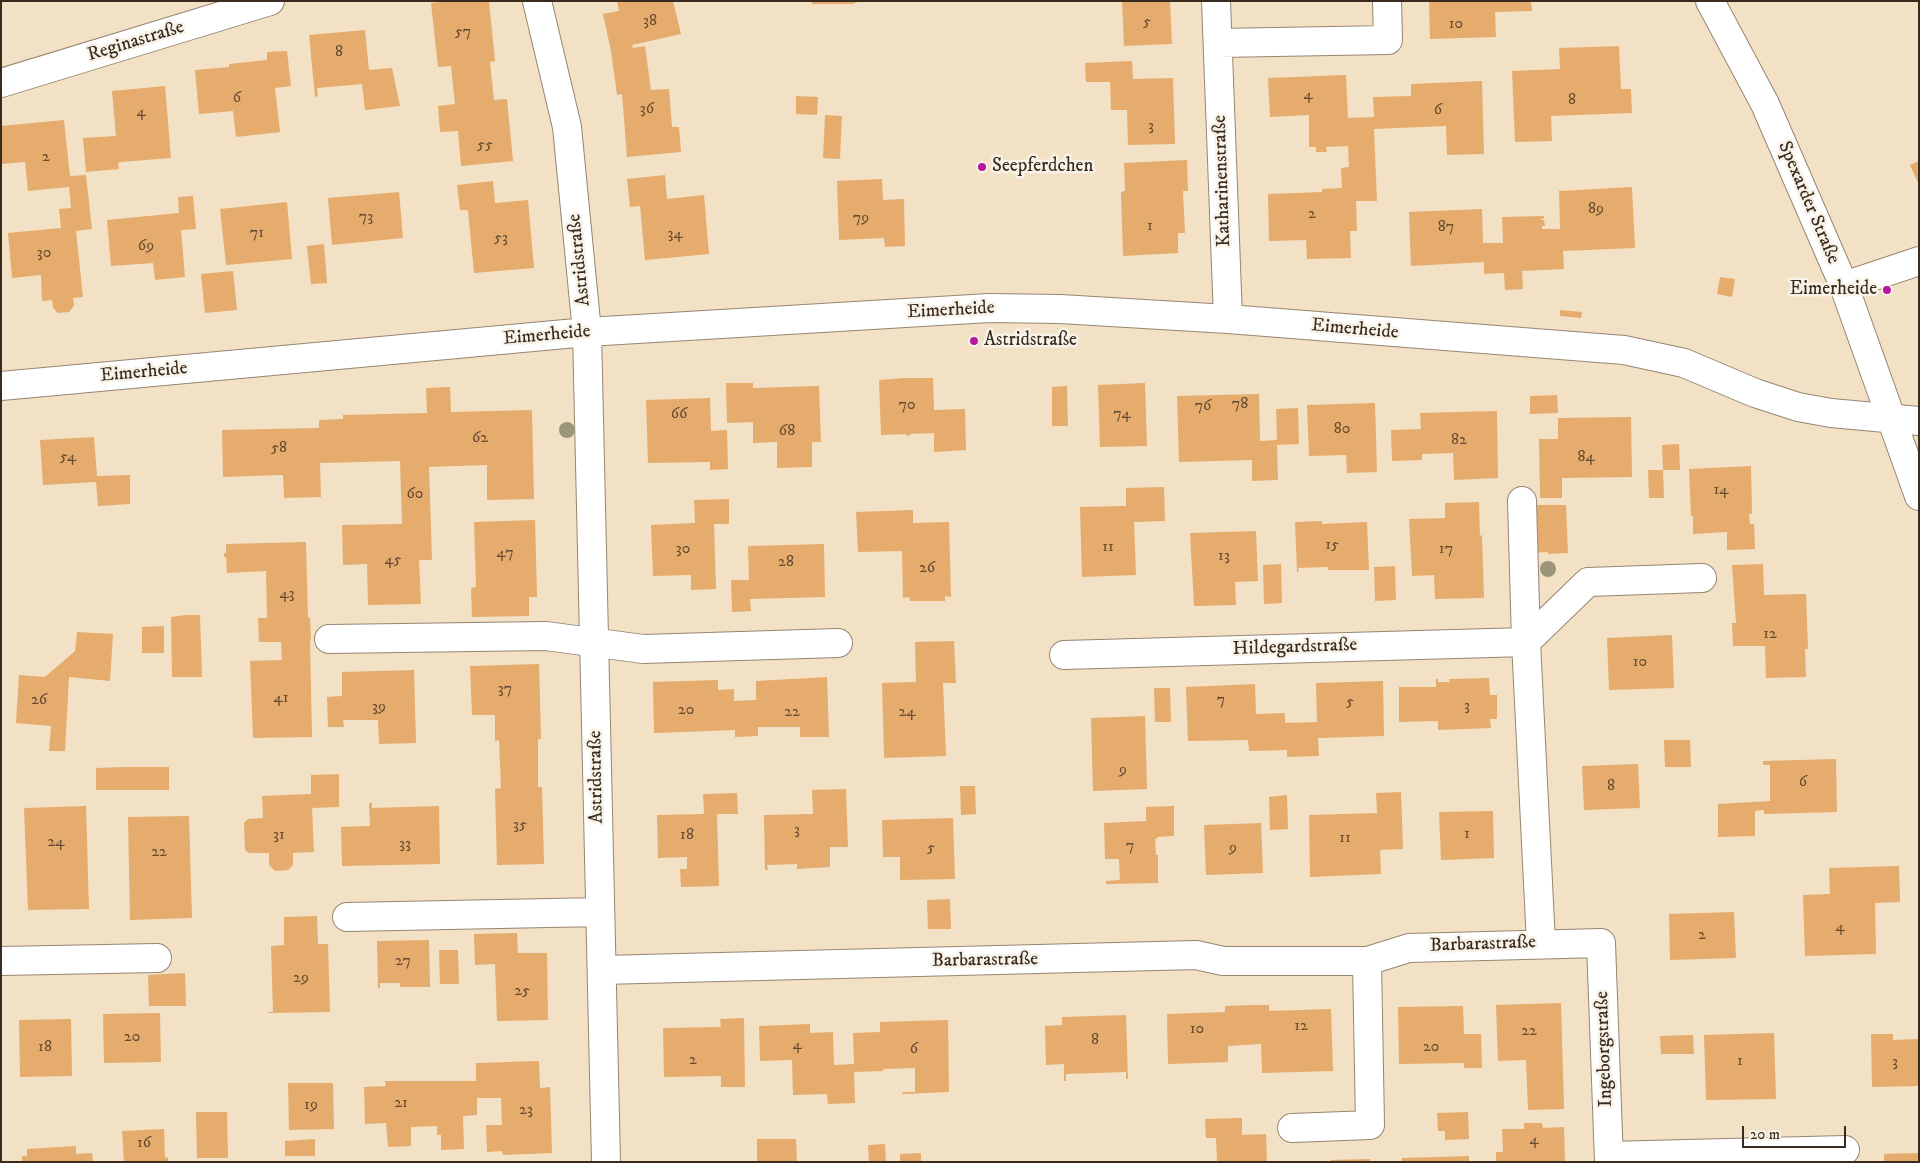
<!DOCTYPE html>
<meta charset="utf-8">
<style>
body{margin:0}
#map{position:relative;width:1920px;height:1163px;overflow:hidden;background:#f2e1c5;font-family:"IM FELL DW Pica",serif}
canvas{display:block}
.frame{position:absolute;inset:0;border:2px solid #3b2a1e;pointer-events:none}
.scale{position:absolute;left:1742px;top:1126px;width:104px;height:22px;box-sizing:border-box;border:2px solid #3b2a1e;border-top:0;padding-left:6px;font-size:15px;line-height:18px;white-space:nowrap;color:#3b2a1e;-webkit-text-stroke:4px #f7f3e8;paint-order:stroke}
</style>
<div id="map">
<canvas width="1920" height="1163"></canvas>
<div class="frame"></div>
<div class="scale">20 m</div>
</div>
<script>
const context = document.querySelector('canvas').getContext('2d');
context.lineJoin = 'round';
function fillPath(path, color) {
  context.fillStyle = color;
  context.fill(path, 'evenodd');
}
function strokePath(path, color, width, dash) {
  context.strokeStyle = color;
  context.lineWidth = width;
  context.lineCap = dash ? 'butt' : 'round';
  context.setLineDash(dash || []);
  context.stroke(path);
}
function write(font, color, halo, rows, align = 'center') {
  context.font = font + ' "IM FELL DW Pica",serif';
  context.lineWidth = 5;
  context.setLineDash([]);
  context.textBaseline = 'middle';
  context.strokeStyle = halo;
  context.fillStyle = color;
  for (const [text, x, y, turn = 0] of rows) {
    context.save();
    context.translate(x, y);
    context.rotate((+turn || 0) * Math.PI / 180);
    context.textAlign = isNaN(turn) ? turn : align;
    if (halo) context.strokeText(text, 0, 0);
    context.fillText(text, 0, 0);
    context.restore();
  }
}
const building = new Path2D(`
 M451,1h38l6,60 -5,1 4,38 13,-1 6,62 -52,5 -3,-35 -18,1 -2,-26 17,-2 -4,-38 -13,1 -7,-64z
 M617,1h56l8,33 -49,11 1,3 12,-2 6,44 18,-1 3,38h7l2,25 -54,5 -5,-63 -5,1 -6,-44 -8,-37 16,-3z
 M812,1h46v1l-6,2h-40z
 M1122,1h48l2,43 -48,2z
 M1429,1h102l1,10 -37,1 1,25 -66,2z
 M365,30l4,40 23,-2 8,38 -35,4 -3,-26 -45,4 1,8 -3,1 -6,-62z
 M1619,46l2,43h10l1,24 -81,3 1,25 -37,1 -3,-71 48,-2 -1,-21z
 M287,51l4,35 -16,2 5,44 -44,5 -3,-26 -34,3 -4,-44 34,-3v-3l38,-4v-8z
 M1132,61l1,18 40,-1 2,66 -47,1 -1,-35h-16l-1,-28h-24l-1,-19z
 M1346,75l2,43 26,-1 -1,-20 38,-1v-12l71,-3 2,73 -37,1 -1,-29 -72,3 3,72h-21l1,30h-7l1,27 -44,1 -1,-19 -37,1 -1,-47 54,-2v-3l20,-1 -1,-20 8,-1 -1,-21 -22,1 1,5h-11v-5h-7v-32l-39,2 -2,-39z
 M165,86l6,72 -50,4 -3,1 1,6 -33,3 -3,-34 33,-2 -4,-45z
 M796,96l22,1 -1,18 -21,-1z
 M825,115l17,1 -2,43 -17,-1z
 M64,120l6,56 16,-1 6,54 -16,2 7,66 -10,1 1,8 -5,6 -11,1 -5,-5 -1,-8 -10,1 -1,-26 -29,3 -4,-45 53,-5 -2,-19 12,-1 -2,-21 -41,4 -3,-29 -24,2v-38z
 M1187,160l1,31h-5l2,42h-7v20l-55,3 -2,-64 4,-1 -1,-28z
 M1919,161v24l-9,-20z
 M665,175l2,24 37,-4 5,59 -64,6 -5,-54 -10,1 -3,-28z
 M882,179l1,21 21,-1 1,47 -20,1 -1,-9 -45,2 -2,-59z
 M493,181l2,22 33,-3 6,68 -60,5 -6,-63h-8l-3,-25z
 M1632,187l3,61 -72,3 1,18 -42,2 1,18 -18,1 -1,-17 -20,1v-12l-73,4 -2,-54 73,-3 1,34h20l-1,-26 42,-1v3l-3,-1v2h3l1,6h-3v3h18l-1,-38z
 M399,192l4,46 -71,7 -4,-47z
 M193,196l3,33 -15,1 4,47 -30,3 -2,-17 -42,3 -4,-46 72,-7 -1,-16z
 M287,202l5,57 -66,6 -6,-56z
 M324,244l3,39 -16,1 -4,-38z
 M233,271l4,39 -32,3 -4,-39z
 M1720,277l15,2 -3,18 -15,-3z
 M1560,310l22,2 -1,6 -21,-2z
 M903,378h30l1,32 31,-1 1,41 -32,2v-19l-24,1v1l-4,1v-2l-25,1 -2,-55z
 M726,383h27v5l66,-2 2,56h-9v25l-35,1v-26l-24,1v-21l-26,1z
 M1145,383l2,63 -47,1 -2,-62z
 M1067,386l1,40h-16v-39z
 M450,387l1,25 81,-2 2,89 -47,1v-35l-58,2 3,93h-13l2,44 -53,1 -1,-41 -24,1 -1,-40 60,-1 -2,-63 -80,2 1,34 -37,1 -1,-23 -60,2 -1,-47 97,-2v-8l24,-1v-4l84,-2 -1,-25z
 M1259,394l1,47 17,-1 -1,-31 22,-1 1,36 -22,1 1,35 -26,1v-21l-73,2 -2,-66z
 M1557,395l1,18 -28,1v-18z
 M710,398l1,33 16,-1 1,39 -18,1v-8l-62,1 -2,-63z
 M1375,403l2,69 -30,1 -1,-18 -37,1 -2,-51z
 M1497,411l1,67 -44,2 -1,-27 -31,1v6l-30,1 -1,-31 30,-1 -1,-16z
 M1631,417l1,60 -70,1v20h-22l-1,-59h19v-21z
 M94,437l3,39 33,-1v29l-32,2 -2,-24 -53,3 -3,-45z
 M1679,444l1,26h-17l-1,-25z
 M1751,466l1,48h-3l1,10h4l1,25 -28,1v-18l-34,2v-18h-2l-2,-47z
 M1648,470h15l1,28h-15z
 M1164,487l1,34 -31,1 2,53 -54,2 -2,-70 46,-1v-18z
 M729,499v25h-15l2,65 -25,1v-15l-38,1 -2,-51 44,-2 -1,-23z
 M1479,502l1,34 2,-1 2,63 -49,1 -1,-24 -22,1 -3,-57 36,-1v-15z
 M1531,505h35l2,48 -20,1v-2l-16,1z
 M913,510v13l36,-1 2,75 -6,-1v5h-35l-1,-4 -6,1 -1,-47 -44,1 -2,-40z
 M535,520l2,77h-8v19l-57,1 -1,-29 5,-1 -2,-65z
 M1322,521v3l45,-2 2,48h-41v-3l-30,1 1,3 -2,1 -2,-50z
 M1256,531l2,50 -23,1 1,23 -42,1 -4,-73z
 M306,542l2,76h2l1,22 -1,1 2,96 -59,1 -3,-77 32,-1 -1,-18h-22l-1,-24h9l-1,-47 -39,2 -1,-16h-2v-4h2v-9z
 M824,544l1,53 -75,2 1,12 -19,1 -1,-32h18l-1,-34z
 M1281,564l1,39 -18,1 -1,-39z
 M1763,564l1,31 42,-1 2,55h-3l1,28 -40,1 -1,-32h-32l-1,-23h4l-4,-58z
 M1395,566l1,34 -21,1 -1,-34z
 M186,615h14l2,62h-30l-1,-60z
 M164,626v27h-22v-26z
 M77,632l36,2 -3,47 -41,-4 -4,74h-16l2,-25 -35,-3 3,-48 26,2 30,-26z
 M1672,635l2,53 -65,2 -2,-52z
 M954,641l2,42h-13l3,73 -62,2 -2,-75 34,-1 -1,-40z
 M539,664l2,75h-3v48h4l2,77 -47,1 -2,-76 6,-1 -2,-48 -4,1v-26h-23l-2,-49z
 M414,670l2,73 -37,1 -1,-24h-35l1,7h-16l-1,-30 15,-1v-24z
 M827,677l2,60h-29v-10h-42v9l-23,1v-7l-81,3 -1,-51 65,-2v10l16,-1v12l22,-1v-19z
 M1489,678l1,17h7v24h-7l1,9 -53,2v-9l-39,1v-35h37v-8h2v3h12l-1,-3z
 M1383,681l1,55 -66,2 1,18 -32,1v-7l-38,1 -1,-11 -60,1 -2,-54 69,-3 1,30 29,-1v10l32,-1 -1,-39z
 M1154,688h16l1,34h-16z
 M1145,716l2,73 -54,2 -2,-73z
 M1664,740h26l1,27h-26z
 M1836,759l1,53 -73,2v-4l-9,1v25l-37,1v-33l52,-3v-36h-7v-4z
 M1638,764l2,44 -56,2 -2,-44z
 M123,767h46v23h-73v-22z
 M339,774v33l-27,1 2,44 -21,1v12l-5,5 -13,1 -6,-6v-12h-20l-4,-3 -1,-27 4,-4 15,-1 -1,-22 49,-2v-19z
 M960,786h15l1,28 -15,1z
 M846,789l2,58h-18v20l-33,2v-5l-30,1 1,5h-3l-1,-55 49,-1 -1,-24z
 M1401,792l2,57 -23,1 1,24 -71,3 -1,-62 68,-2 -1,-20z
 M737,793l1,21h-21l2,72 -38,1 -1,-18h7v-12l-29,1 -1,-43 47,-1 -1,-20z
 M1287,795l1,34 -18,1 -1,-33z
 M369,803h3v5l67,-2 1,58 -98,2 -1,-39 29,-1z
 M86,806l3,103 -61,1 -4,-102z
 M1174,806v30l-17,1v2h-2l1,16h2v28l-52,1v-3l14,-1 -1,-21h-14l-1,-36 42,-2v-14z
 M1493,811l1,47 -53,2 -2,-48z
 M189,816l3,102 -62,2 -2,-103z
 M953,818l2,61 -55,1v-23h-17l-1,-37z
 M1261,823l2,50 -57,2 -2,-50z
 M1899,866l1,36 -25,1 1,51 -71,2 -2,-61 27,-1 -1,-26z
 M950,899l1,30h-23l-1,-29z
 M1734,912l2,46 -66,2 -1,-46z
 M317,916l1,28h10l2,68 -62,1v-1h5l-2,-66 13,-1v-28z
 M517,933l1,20h29l1,67 -51,1 -2,-57 -20,1 -1,-31z
 M429,940l1,47h-30v-4h-20v5h-2l-1,-47z
 M439,950h19l1,34h-19z
 M185,973l1,33h-37l-1,-31z
 M1561,1003l3,106 -36,1 -2,-50 -28,1 -2,-56z
 M1250,1005h19v6l62,-2 2,62 -71,2 -1,-29 -33,2v16l-60,2 -1,-50 58,-2v-6z
 M1463,1006l1,28h17l1,34h-18v-5l-65,1 -1,-57z
 M160,1013l1,49 -57,1 -1,-49z
 M1126,1015l2,64h-2v-7l-60,2v7h-2v-17l-18,1 -1,-39 17,-1v-8z
 M744,1018l1,69h-24v-11l-57,1 -1,-49 58,-1 -1,-8z
 M71,1019l1,57 -52,1 -1,-57z
 M948,1020l1,72 -46,2 -1,-2h13v-24l-32,1v2l-29,1 1,31 -27,1 -1,-10 -34,1 -1,-35 -32,1 -1,-35 51,-2v9l23,-1 1,33 20,-1 -1,-31 27,-1v-10z
 M1774,1033l2,66 -70,1 -2,-65z
 M1871,1034h22v6l26,-1v47l-47,1z
 M1693,1035l1,19h-33l-1,-18z
 M539,1061l1,27 10,-1 2,66 -49,2 -1,-4 -15,1 -1,-27h16l-1,-27h-24v17l-14,1 1,33 -23,1v-15h-4v-9l-26,1v19l-23,1 -2,-24 -21,1 -1,-37 22,-1 -1,-5h91v-18z
 M288,1083h45l1,46 -45,1z
 M196,1112h31l1,46h-31z
 M1468,1112l1,27 -24,1v-9h-7l-1,-18z
 M1242,1118v17l24,-1 1,28h-50l-1,-24h-10l-1,-19z
 M1524,1123h18l1,5 21,-1 1,35h-69v-10h7l-1,-23h22z
 M164,1129l1,29 3,-1v5l-44,-1 -2,-30z
 M315,1139v17h-30v-15z
 M757,1139h39l1,23h-40z
 M885,1144l1,18h-17l-1,-17z
 M76,1146v8l16,-1 1,9h-71v-6h5v-7z
 M921,1153v9h-21v-8z
 M1919,1153v9h-35v-8z
 M1469,1156v6h-67v-4z
 M1370,1159v3h-39v-2z`);
const minor = new Path2D(`
 M537,1l30,126 20,205 19,830
 M1216,1l12,318
 M1218,43l170,-3 -1,-39
 M1,83l269,-82
 M1844,286l75,-25
 M1,386l586,-54 402,-24 71,1 168,10 396,31 60,13 71,30 43,14 33,6 88,8
 M1522,501l4,141 15,301
 M329,639l217,-3 97,13 195,-6
 M1526,642l62,-60 114,-4
 M1064,655l462,-13
 M347,917l253,-5
 M1,961l156,-3
 M602,970l594,-15 27,6h144l42,-13 192,-5 8,219
 M1292,1128l78,-3 -3,-164
 M1609,1156l236,-6`);
const major = new Path2D(`
 M1710,1l55,103 79,182 75,210`);
const trees = [
 [567,430],
 [1548,569]
];
const markers = [
 [982,167,5,"#b5179e"],
 [1887,290,5,"#b5179e"],
 [974,341,5,"#b5179e"]
];
const numberNames = [
 ["38",650,22],
 ["5",1147,23],
 ["10",1456,25],
 ["57",463,33],
 ["8",339,53],
 ["4",1308,96],
 ["6",237,99],
 ["8",1572,101],
 ["36",647,110],
 ["6",1438,111],
 ["4",141,113],
 ["3",1151,127],
 ["55",485,146],
 ["2",46,158],
 ["89",1596,210],
 ["2",1312,215],
 ["73",366,218],
 ["79",861,219],
 ["1",1150,227],
 ["87",1446,228],
 ["71",257,234],
 ["34",675,235],
 ["53",501,239],
 ["69",146,247],
 ["30",44,254],
 ["78",1240,405],
 ["70",907,406],
 ["76",1203,407],
 ["66",679,415],
 ["74",1122,415],
 ["80",1342,430],
 ["68",787,432],
 ["62",480,439],
 ["82",1459,441],
 ["58",279,449],
 ["54",68,458],
 ["84",1586,458],
 ["14",1721,491],
 ["60",415,495],
 ["15",1332,546],
 ["11",1108,548],
 ["30",683,550],
 ["17",1446,550],
 ["47",505,554],
 ["13",1224,557],
 ["45",393,561],
 ["28",786,563],
 ["26",927,569],
 ["43",287,595],
 ["12",1770,635],
 ["10",1640,663],
 ["37",505,690],
 ["41",281,699],
 ["26",39,701],
 ["7",1221,701],
 ["5",1350,703],
 ["3",1467,707],
 ["39",379,708],
 ["20",686,711],
 ["22",792,713],
 ["24",907,713],
 ["9",1123,771],
 ["6",1803,783],
 ["8",1611,787],
 ["35",520,826],
 ["3",797,831],
 ["1",1467,835],
 ["31",279,836],
 ["18",687,836],
 ["11",1345,839],
 ["24",56,843],
 ["33",405,845],
 ["7",1130,847],
 ["5",931,849],
 ["9",1233,849],
 ["22",159,853],
 ["4",1840,928],
 ["2",1702,936],
 ["27",403,962],
 ["29",301,979],
 ["25",522,992],
 ["12",1301,1027],
 ["10",1197,1030],
 ["22",1529,1032],
 ["20",132,1038],
 ["8",1095,1041],
 ["4",797,1046],
 ["18",45,1048],
 ["20",1431,1048],
 ["6",914,1050],
 ["2",693,1061],
 ["1",1740,1062],
 ["3",1895,1063],
 ["21",401,1104],
 ["19",311,1106],
 ["23",526,1111],
 ["4",1534,1141],
 ["16",144,1144]
];
const streetNames = [
 ["Reginastraße",136,42,-17],
 ["Katharinenstraße",1223,181,-92],
 ["Spexarder Straße",1808,203,67],
 ["Astridstraße",580,260,-96],
 ["Eimerheide",951,311,-3],
 ["Eimerheide",1355,330,5],
 ["Eimerheide",547,336,-5],
 ["Eimerheide",144,373,-5],
 ["Hildegardstraße",1295,648,-2],
 ["Astridstraße",597,777,-91],
 ["Barbarastraße",1483,945,-2],
 ["Barbarastraße",985,961,-1],
 ["Ingeborgstraße",1605,1049,-92]
];
const poiNames = [
 ["Seepferdchen",992,167],
 ["Eimerheide",1877,290,"right"],
 ["Astridstraße",984,341]
];
fillPath(building, '#e5ac6d');
strokePath(minor, '#968672', 30);
strokePath(major, '#968672', 30);
strokePath(minor, '#fff', 28);
strokePath(major, '#fff', 28);
context.fillStyle = '#9b9579';
for (const [x, y] of trees) {
  context.beginPath();
  context.arc(x, y, 8, 0, 2 * Math.PI);
  context.fill();
}
for (const [x, y, r, color] of markers) {
  const dot = new Path2D();
  dot.arc(x, y, r, 0, 2 * Math.PI);
  context.fillStyle = color;
  context.fill(dot);
  strokePath(dot, '#f7f3e8', 2);
}
write('16px', '#664a32', null, numberNames);
write('19px', '#3b2a1e', '#f7f3e8', streetNames);
write('19px', '#3b2a1e', '#f7f3e8', poiNames, 'left');
</script>
